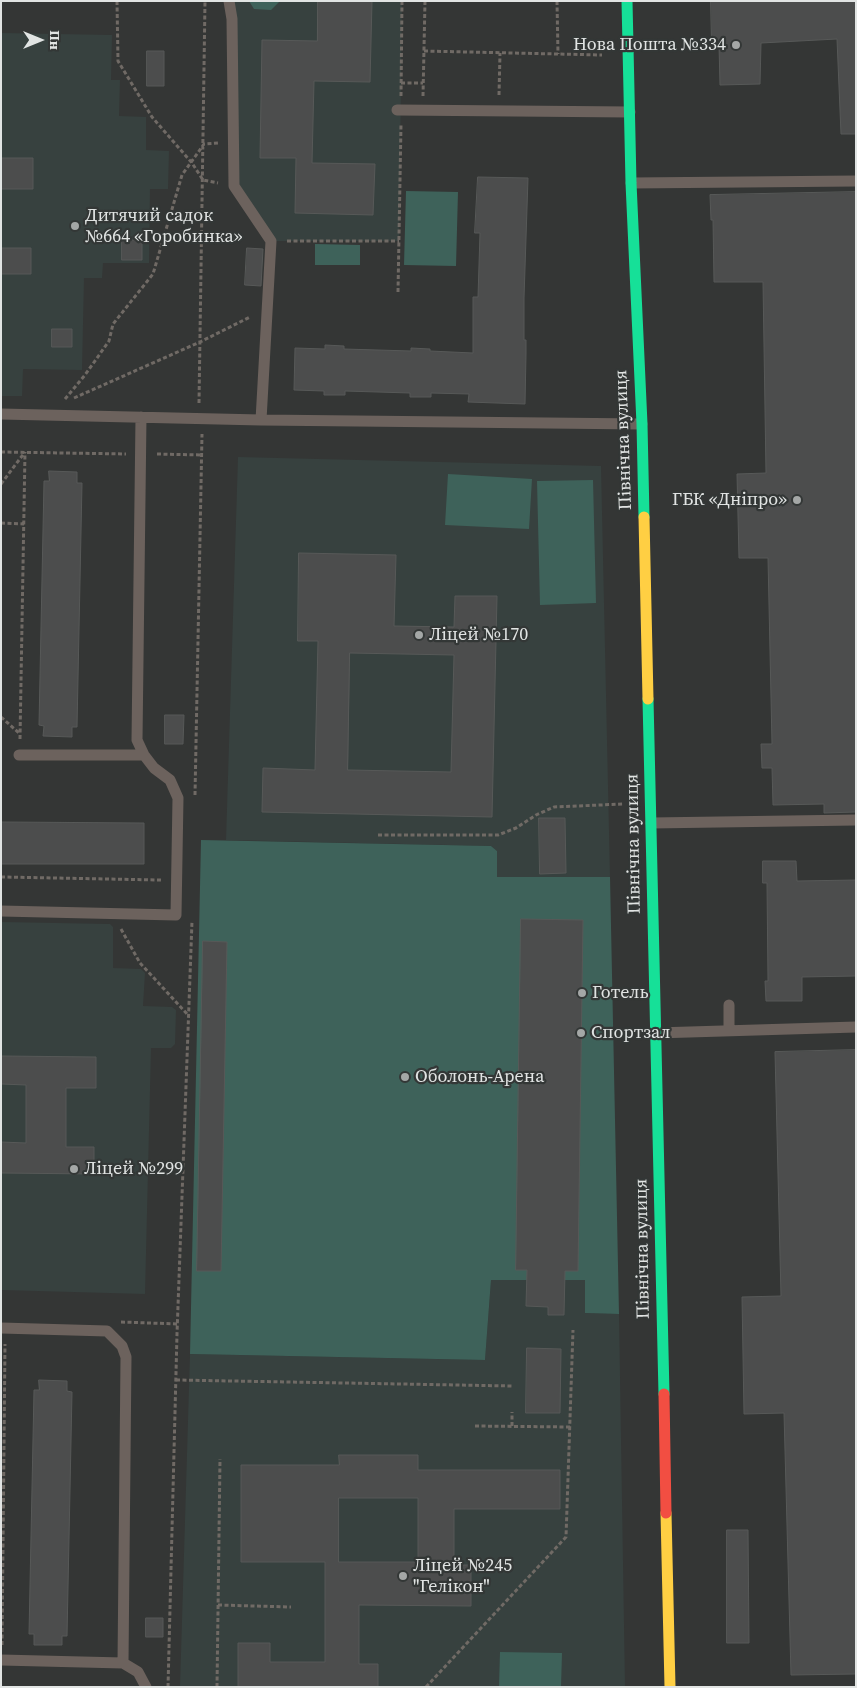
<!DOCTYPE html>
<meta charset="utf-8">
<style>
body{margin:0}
#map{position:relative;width:857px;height:1688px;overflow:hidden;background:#343635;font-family:"Source Serif 4",serif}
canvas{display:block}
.frame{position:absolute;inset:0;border:2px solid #e1e4e3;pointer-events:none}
.north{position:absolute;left:15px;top:15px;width:50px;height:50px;-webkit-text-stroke:4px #333736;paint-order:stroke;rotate:90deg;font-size:14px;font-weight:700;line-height:20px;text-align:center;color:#e1e4e3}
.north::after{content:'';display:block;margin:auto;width:18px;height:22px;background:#e1e4e3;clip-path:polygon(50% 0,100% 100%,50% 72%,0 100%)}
</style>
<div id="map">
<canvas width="857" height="1688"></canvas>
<div class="frame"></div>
<div class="north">Пн</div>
</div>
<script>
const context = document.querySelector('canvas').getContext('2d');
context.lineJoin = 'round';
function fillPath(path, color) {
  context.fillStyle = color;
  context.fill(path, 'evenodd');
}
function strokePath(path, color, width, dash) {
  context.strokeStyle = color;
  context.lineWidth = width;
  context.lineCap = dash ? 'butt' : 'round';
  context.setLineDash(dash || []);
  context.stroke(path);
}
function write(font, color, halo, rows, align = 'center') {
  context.font = font + ' "Source Serif 4",serif';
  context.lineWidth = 4.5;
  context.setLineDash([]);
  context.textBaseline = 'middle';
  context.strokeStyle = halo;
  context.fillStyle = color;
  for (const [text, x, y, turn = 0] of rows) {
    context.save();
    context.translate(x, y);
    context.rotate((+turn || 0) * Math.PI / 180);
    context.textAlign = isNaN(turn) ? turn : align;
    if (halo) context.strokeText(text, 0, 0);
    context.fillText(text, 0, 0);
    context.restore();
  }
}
const built = new Path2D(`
 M229,1h173l-3,240h-128l-37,-55z
 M1,33l111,2 -1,45h9l-1,36 27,1v33l23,1 -1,38h-18l-1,74h-46l-1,15h-18l-2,92 -59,-1 -1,27h-21z
 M238,457l363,9 9,411h-113v-26l-6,-5 -265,-6z
 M1,922l109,2 3,3v41l28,1 4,4 -2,33 29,1 4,3 -1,34 -4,4h-20l-6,246 -144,-4z
 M491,1280h94v33l34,1 6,373h-445l10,-333 295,6z`);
const green = new Path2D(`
 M249,1h31l-9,9 -17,-1z
 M406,191l52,1 -2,74 -52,-1z
 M315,244l45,1v20h-45z
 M448,474l84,5 -3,50 -84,-4z
 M593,480l3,123 -56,2 -3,-124z
 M201,840l290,6 6,5v26h113l9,437 -34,-1v-33h-94l-6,80 -295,-6z
 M500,1652l62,1 -1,34h-62z`);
const building = new Path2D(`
 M318,1h54l-2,81 -56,-1 -2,82 63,1 -2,51 -78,-2 1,-55h-36l2,-118 55,1z
 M711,1h145v133h-15l-4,-95 -76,4 -1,41 -40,1 -1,-40h-7z
 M147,51h17v35h-17z
 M1,158h32v31h-32z
 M478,177l50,1 -4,120v42h2v14l-1,50 -57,-2 1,-8 -38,-1v4h-21v-4l-65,-2v4h-21v-4l-30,-1 1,-42 30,1v-4l19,1v3l67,2v-3l19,1v2l43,2v-56h5l2,-64h-5z
 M856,192v620l-32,1v-9l-51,1 -1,-37h-10l-1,-24h11l-4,-186h-29l-2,-84 29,-1 -3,-191h-49l-1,-62h-2l-1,-25z
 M122,240h20v20h-20z
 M1,248h30v26h-30z
 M247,248l16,1 -2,37 -16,-1z
 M52,329h20v18h-20z
 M49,471l28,1v11h5l-5,244h-5v10l-29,-1 1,-10 -5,-1 5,-244h5z
 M299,553l97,2 -2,71 60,1 1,-31h42l-5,221 -230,-5 1,-44 52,2 3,-129h-20zM350,653l104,2 -3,117 -103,-2z
 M165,715h19l-1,29h-18z
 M539,818h26l1,55 -26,1z
 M1,822l143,1v41h-143z
 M763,861h33l1,20 59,-1v96l-54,1v24h-36l-1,-20h3l-1,-98h-4z
 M521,919l62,1 -5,351h-13l-1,44h-16v-8l-22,-1 1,-36h-11z
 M203,941l24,1 -6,329h-24z
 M856,1050v624l-65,1 -7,-262 -40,1 -2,-117 39,-1 -6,-244z
 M1,1056l95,1v31h-30v59h28v27l-93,-1v-31l25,1v-58l-25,-1z
 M527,1348l34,1 -1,64h-34z
 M39,1380l28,1v10l5,1 -5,244h-5v9h-28v-11h-5l5,-244h5z
 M339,1455h79v15h142v39h-106v56h17v41l-112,-1v59h19v23h-140v-44h32v19h55v-100h-84v-97h98zM339,1498h79v64h-79z
 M727,1530h21l1,113h-22z
 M146,1618h17v19h-17z`);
const path = new Path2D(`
 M117,1l1,60 34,56 40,46 11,17 15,3
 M557,1l1,53
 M424,51l178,4
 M401,83h22
 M499,95l1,-42
 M401,96l1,-95
 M423,96l2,-95
 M287,241h112
 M398,292l3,-168
 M74,398l126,-56 50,-25
 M65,399l20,-24 24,-34 4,-17 40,-50 29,-99 22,-31 14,-1
 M199,403l6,-402
 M1,452l125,2
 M157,454l45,1
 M1,484l24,-32
 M1,523l23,1
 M1,717l18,16
 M20,739l5,-287
 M195,795l7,-361
 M378,835h120l18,-7 20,-13 18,-8 69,-3
 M1,877l160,3
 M121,929l19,34 49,53
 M121,1322l57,2
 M176,1380l337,6
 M475,1426l95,1
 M512,1426v-14
 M218,1605l73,2
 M2,1645l3,-301
 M168,1687l9,-353 15,-413
 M217,1687l3,-228
 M426,1687l140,-150 7,-207`);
const lane = new Path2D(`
 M229,1l3,18 2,167 37,55 -10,179
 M397,110l233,2
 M631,183l225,-2
 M1,414l260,6 381,4
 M19,755h125
 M651,823l205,-3
 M1,911l175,4 2,-117 -8,-18 -16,-12 -10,-13 -7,-15 4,-323
 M729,1005v26
 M656,1033l200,-6
 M1,1328l106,3 15,15 4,11 -3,306
 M1,1660l122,3 15,9 8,15`);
const fast = new Path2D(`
 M627,1l4,182 11,241 2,93
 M648,699l16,695`);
const slow = new Path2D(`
 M644,517l4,182
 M666,1513l4,174`);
const jam = new Path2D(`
 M664,1394l2,119`);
const markers = [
 [736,45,5,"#a4a7a6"],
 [75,226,5,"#a4a7a6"],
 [797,500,5,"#a4a7a6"],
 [419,635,5,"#a4a7a6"],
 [582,993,5,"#a4a7a6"],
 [581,1033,5,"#a4a7a6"],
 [405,1077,5,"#a4a7a6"],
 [74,1169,5,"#a4a7a6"],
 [403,1576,5,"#a4a7a6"]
];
const poiNames = [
 ["Нова Пошта №334",726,45,"right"],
 ["Дитячий садок",85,216],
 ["№664 «Горобинка»",85,237],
 ["ГБК «Дніпро»",787,500,"right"],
 ["Ліцей №170",429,635],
 ["Готель",592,993],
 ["Спортзал",591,1033],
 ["Оболонь-Арена",415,1077],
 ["Ліцей №299",84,1169],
 ["Ліцей №245",413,1566],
 ["\"Гелікон\"",413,1587]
];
const streetNames = [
 ["Північна вулиця",624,440,-92],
 ["Північна вулиця",634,844,-91],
 ["Північна вулиця",643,1249,-91]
];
fillPath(built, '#37413f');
fillPath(green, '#3e625a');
fillPath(building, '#4c4d4d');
strokePath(building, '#575958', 1);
strokePath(path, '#706a65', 3, [4, 2.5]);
strokePath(lane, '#6c625d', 11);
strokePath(fast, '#16e098', 11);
strokePath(slow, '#ffcf43', 11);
strokePath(jam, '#f24e42', 11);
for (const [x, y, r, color] of markers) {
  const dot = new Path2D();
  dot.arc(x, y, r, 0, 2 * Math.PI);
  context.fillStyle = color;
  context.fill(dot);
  strokePath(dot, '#333736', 2);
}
write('18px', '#e1e4e3', '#333736', poiNames, 'left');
write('18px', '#e1e4e3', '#333736', streetNames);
</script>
